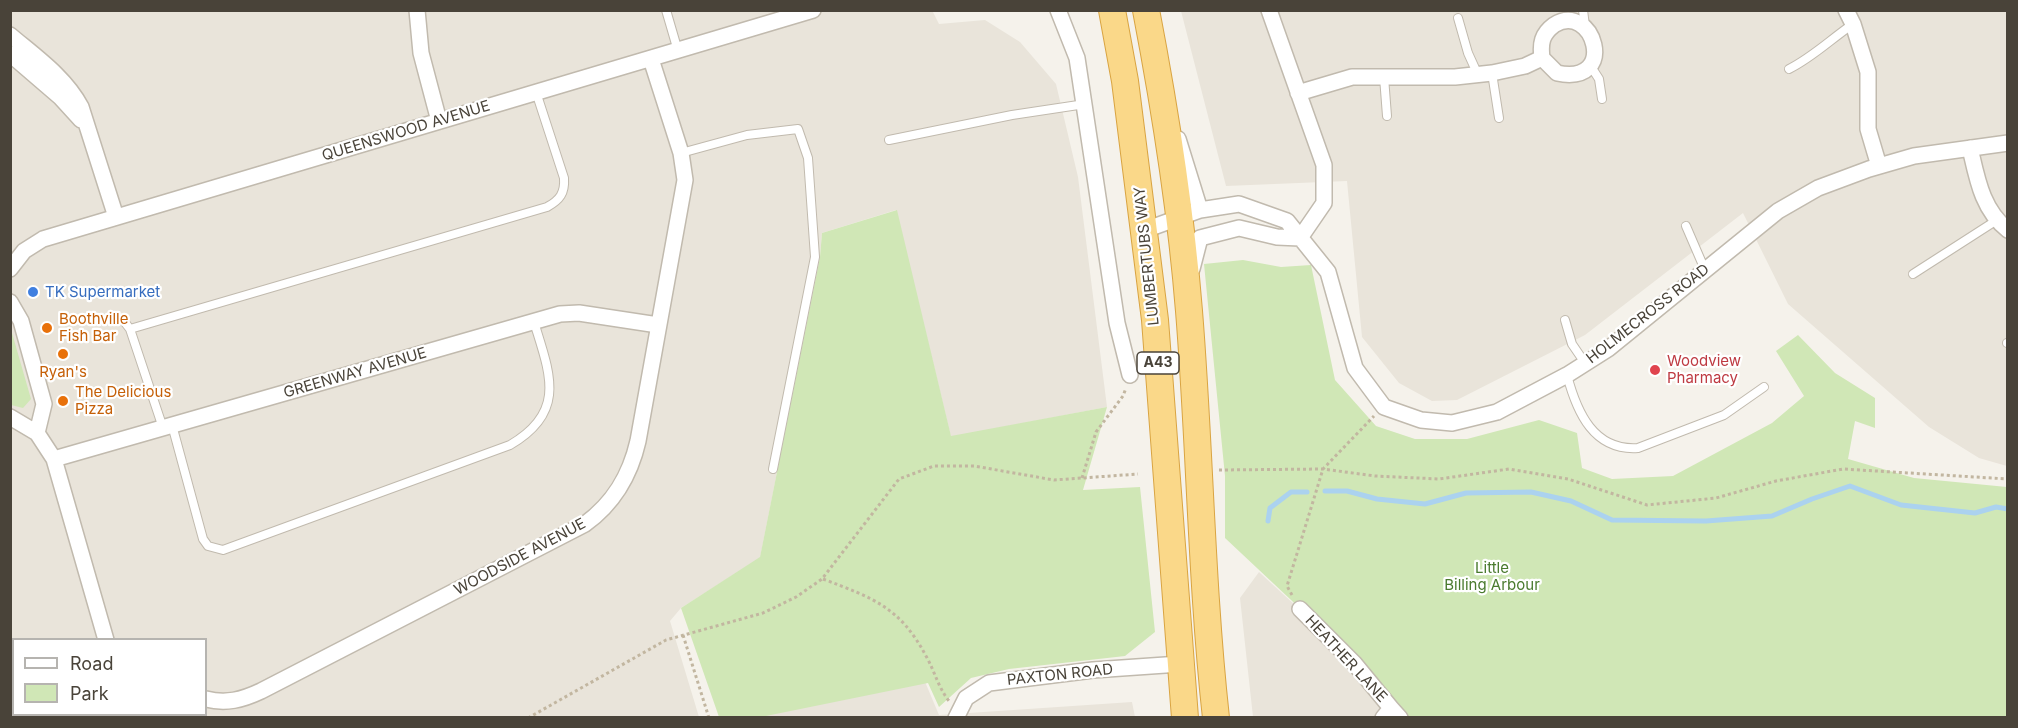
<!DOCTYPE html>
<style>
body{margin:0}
#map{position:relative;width:2018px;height:728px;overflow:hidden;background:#f5f2eb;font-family:Inter,sans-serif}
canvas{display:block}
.frame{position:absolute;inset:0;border:12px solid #494339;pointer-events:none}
.legend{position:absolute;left:12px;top:638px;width:195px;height:78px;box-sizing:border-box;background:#fff;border:2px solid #b6b4b0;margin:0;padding:8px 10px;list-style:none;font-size:18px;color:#494339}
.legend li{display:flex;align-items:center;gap:12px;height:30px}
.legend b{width:30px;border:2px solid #b6b4b0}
</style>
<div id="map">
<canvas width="2018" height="728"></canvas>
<div class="frame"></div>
<ul class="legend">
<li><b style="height:8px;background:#fff"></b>Road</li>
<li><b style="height:16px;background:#d0e7b6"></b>Park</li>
</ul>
</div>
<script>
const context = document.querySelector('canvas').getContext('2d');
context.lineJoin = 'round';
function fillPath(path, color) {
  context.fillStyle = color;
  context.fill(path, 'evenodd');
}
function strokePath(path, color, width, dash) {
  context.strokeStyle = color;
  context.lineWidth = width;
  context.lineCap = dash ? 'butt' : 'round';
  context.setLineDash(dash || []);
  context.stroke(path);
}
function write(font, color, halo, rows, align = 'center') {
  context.font = font + ' Inter,sans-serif';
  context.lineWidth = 4.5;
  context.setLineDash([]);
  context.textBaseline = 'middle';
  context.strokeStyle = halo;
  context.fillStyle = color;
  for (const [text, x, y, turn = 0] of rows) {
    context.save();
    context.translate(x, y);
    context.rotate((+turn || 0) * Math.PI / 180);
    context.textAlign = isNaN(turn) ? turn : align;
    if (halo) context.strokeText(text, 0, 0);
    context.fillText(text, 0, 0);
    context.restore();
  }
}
const residential = new Path2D(`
 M932,10l7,14 46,-4 35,22 36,42 22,93 29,230 -156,30 -55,-227 -74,23 -2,24 -60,301 -79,50 -11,13 29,96h-688l-1,-706zM14,640h192v74h-192z
 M1181,11h826v455l-28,-8 -50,-31 -141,-123 -45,-91 -158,122 -128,65 -25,1 -33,-18 -37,-46 -15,-156 -121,5z
 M1259,572l86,79 54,66h-146l-13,-119z
 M923,677l16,38 193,-13 3,15 -397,1z`);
const green = new Path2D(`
 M897,210l54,226 156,-29 -24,83 57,-3 15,145 -30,24 -116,13 -38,9 -32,29 -11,-24 -167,34h-42l-38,-109 79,-51 60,-300 2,-24z
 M1243,260l38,7 30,-2 24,115 41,46 39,13h52l72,-19 38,13 5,35 30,11 61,-3 99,-53 32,-27 -28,-45 22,-16 37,38 40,25v30l-20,-7 -7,38 66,19 93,9v230h-607l-61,-72 -114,-107v-62l-21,-212z
 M10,326l21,73 -8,9 -12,-3z`);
const stream = new Path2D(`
 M1325,491h22l30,8 48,5 41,-11 65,-1 40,9 41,19 94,1 66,-5 40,-17 38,-13 51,19 74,8 21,-6 12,2
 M1268,521l2,-13 21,-16h16`);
const path = new Path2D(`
 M1219,470l104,-1 52,7 64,3 70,-10 59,10 79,26 69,-7 60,-17 67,-12 165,10
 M1082,478l14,-46 27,-36 3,-8
 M823,579c50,19 77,28 103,77 9,16 12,31 23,45
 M1292,595l-5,-9 36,-117 51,-53
 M683,635l26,83
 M528,718l138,-78 97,-27 33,-16 26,-18 77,-100 35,-13h40l80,14 84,-6`);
const service = new Path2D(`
 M666,10l12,41
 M1583,10l2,16
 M1458,18l10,35 10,22
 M1590,65l9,14 3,20
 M1789,69c24,-12 42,-30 64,-45
 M1492,73l7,45
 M1384,77l3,39
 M889,140l123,-25 73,-11
 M681,153l66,-18 51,-6 10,29 7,99 -42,212
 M1686,226l19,44
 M1913,274l84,-54
 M123,320l7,9 33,99
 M1565,320l7,24 13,19
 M130,329l417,-122c13,-7 18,-14 17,-29l-28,-86
 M2007,343h1
 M1567,375c10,38 27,76 71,73l86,-33 40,-28
 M172,425l31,114 5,7 15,4 287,-105c57,-33 40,-71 24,-123`);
const minor = new Path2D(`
 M417,10l4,43 18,68
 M1058,10l19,48 40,265 13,52
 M1269,10l55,155v38l-24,35
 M1846,10l7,14 15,48v57l11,37
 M10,35c26,22 55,42 71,72l35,110
 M10,54l50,43 21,23
 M1298,93l54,-16h103l37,-4 33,-7 17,-8c-2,-15 0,-24 12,-33 39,-25 66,61 3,48l-15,-15
 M1178,139l22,71
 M1970,148c7,30 12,62 38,82
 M1145,230l55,-20 39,-6 48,17 41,51 27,96 29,39 37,13 31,3 45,-11 70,-37 41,-26 170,-138 40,-23 51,-19 45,-13 94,-13
 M10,269l14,-18 19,-12 770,-229
 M1192,269l8,-31 39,-10 38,9 23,1
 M10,302l11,19 23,83 -7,29
 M10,417l27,16 17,26 52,181
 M54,459l506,-145 19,-1 79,12
 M1300,609l54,54 37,45
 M206,699c20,5 36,1 55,-8l324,-167c29,-21 45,-48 53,-83l47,-261 -4,-27 -30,-94
 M156,718l2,-4
 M956,718l10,-20 23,-15 104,-13 87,-6
 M1383,718l8,-10 9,10`);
const trunk = new Path2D(`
 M1112,10l13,71 30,239 30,398
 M1146,10c19,99 35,201 43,301 11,135 12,271 27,407`);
const markers = [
 [33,292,6,"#3f7fe0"],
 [47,328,6,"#e8710a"],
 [63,354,6,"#e8710a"],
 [1655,370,6,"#e0444e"],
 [63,401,6,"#e8710a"]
];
const shields = [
 [1158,363,42]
];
const shieldNames = [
 ["A43",1158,363]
];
const streetNames = [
 ["QUEENSWOOD AVENUE",406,131,-17],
 ["LUMBERTUBS WAY",1147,256,-96],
 ["HOLMECROSS ROAD",1648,314,-38],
 ["GREENWAY AVENUE",355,373,-16],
 ["WOODSIDE AVENUE",520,557,-28],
 ["HEATHER LANE",1346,659,47],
 ["PAXTON ROAD",1060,675,-6]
];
const shopNames = [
 ["TK Supermarket",45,292]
];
const foodNames = [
 ["Boothville",59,319],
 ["Fish Bar",59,336],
 ["Ryan's",63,372,"center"],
 ["The Delicious",75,392],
 ["Pizza",75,409]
];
const healthNames = [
 ["Woodview",1667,361],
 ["Pharmacy",1667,378]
];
const parkNames = [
 ["Little",1492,568],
 ["Billing Arbour",1492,585]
];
fillPath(residential, '#e9e4da');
fillPath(green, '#d0e7b6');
strokePath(stream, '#abd2ef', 5);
strokePath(service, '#c1baae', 10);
strokePath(minor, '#c1baae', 18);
strokePath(trunk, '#d9a442', 28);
strokePath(path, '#c2b6a0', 3, [3, 3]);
strokePath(service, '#fff', 8);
strokePath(minor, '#fff', 15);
strokePath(trunk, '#fad889', 26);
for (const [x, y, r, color] of markers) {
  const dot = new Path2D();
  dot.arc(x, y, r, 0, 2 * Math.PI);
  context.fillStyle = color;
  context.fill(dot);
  strokePath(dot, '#fff', 2);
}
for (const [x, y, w] of shields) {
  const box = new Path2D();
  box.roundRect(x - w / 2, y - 11, w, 22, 4.5);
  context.fillStyle = '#fff';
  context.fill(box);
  strokePath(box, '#494339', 1.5);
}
write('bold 14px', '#494339', null, shieldNames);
write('15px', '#494339', '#fff', streetNames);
write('15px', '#366cbe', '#fff', shopNames, 'left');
write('15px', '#c56008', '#fff', foodNames, 'left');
write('15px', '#be3a42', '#fff', healthNames, 'left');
write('15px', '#497a2d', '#fff', parkNames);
</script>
